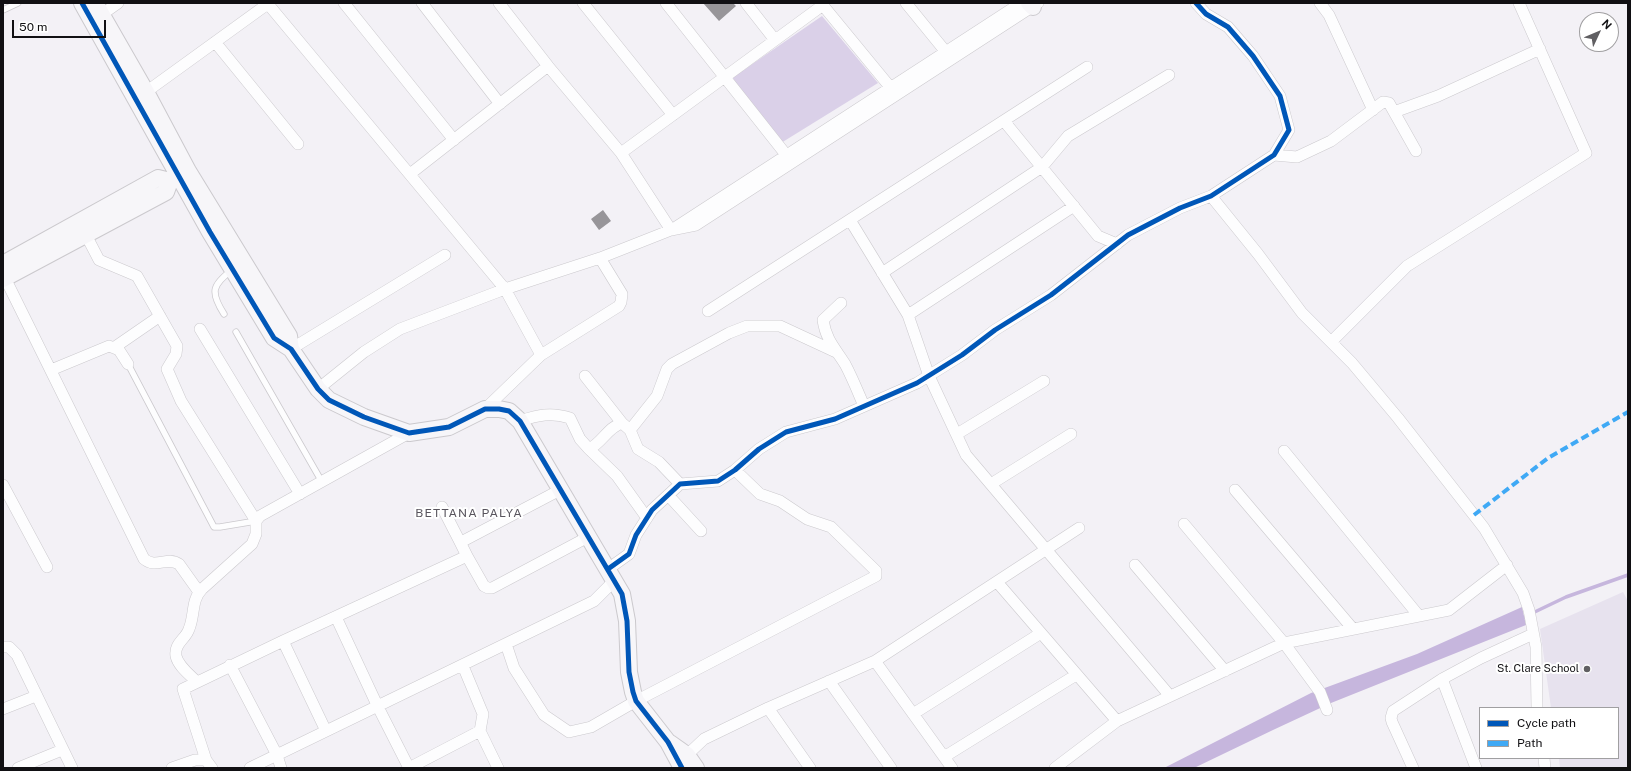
<!DOCTYPE html>
<style>
body{margin:0}
#map{position:relative;width:1631px;height:771px;overflow:hidden;background:#f3f1f6;font-family:"Public Sans",sans-serif}
canvas{display:block}
.frame{position:absolute;inset:0;border:4px solid #111013;pointer-events:none}
.legend{position:absolute;left:1479px;top:707px;width:140px;height:52px;box-sizing:border-box;background:#fff;border:1px solid #a09fa1;margin:0;padding:5px 7px;list-style:none;font-size:12px;color:#111013}
.legend li{display:flex;align-items:center;gap:8px;height:20px}
.legend b{width:20px;border:1px solid #a09fa1}
.north{position:absolute;left:1579px;top:12px;width:40px;height:40px;box-sizing:border-box;background:#fff;border:1px solid #a09fa1;border-radius:50%;rotate:46deg;font-size:11px;font-weight:700;line-height:16px;text-align:center;color:#111013}
.north::after{content:'';display:block;margin:auto;width:14px;height:18px;background:#605f62;clip-path:polygon(50% 0,100% 100%,50% 72%,0 100%)}
.scale{position:absolute;left:12px;top:20px;width:94px;height:18px;box-sizing:border-box;border:2px solid #111013;border-top:0;padding-left:5px;font-size:12px;line-height:14px;white-space:nowrap;color:#111013;-webkit-text-stroke:3px #fff;paint-order:stroke}
</style>
<div id="map">
<canvas width="1631" height="771"></canvas>
<div class="frame"></div>
<ul class="legend">
<li><b style="height:5px;background:#0057b8"></b>Cycle path</li>
<li><b style="height:5px;background:#3fa9f5"></b>Path</li>
</ul>
<div class="north">N</div>
<div class="scale">50 m</div>
</div>
<script>
const context = document.querySelector('canvas').getContext('2d');
context.lineJoin = 'round';
function fillPath(path, color) {
  context.fillStyle = color;
  context.fill(path, 'evenodd');
}
function strokePath(path, color, width, dash) {
  context.strokeStyle = color;
  context.lineWidth = width;
  context.lineCap = dash ? 'butt' : 'round';
  context.setLineDash(dash || []);
  context.stroke(path);
}
function write(font, color, halo, rows, align = 'center') {
  context.font = font + ' "Public Sans",sans-serif';
  context.lineWidth = 4;
  context.setLineDash([]);
  context.textBaseline = 'middle';
  context.strokeStyle = halo;
  context.fillStyle = color;
  for (const [text, x, y, turn = 0] of rows) {
    context.save();
    context.translate(x, y);
    context.rotate((+turn || 0) * Math.PI / 180);
    context.textAlign = isNaN(turn) ? turn : align;
    if (halo) context.strokeText(text, 0, 0);
    context.fillText(text, 0, 0);
    context.restore();
  }
}
const built = new Path2D(`
 M1623,592l5,9v167h-68l-1,-10h59v-50h-67l-11,-79z`);
const green = new Path2D(`
 M822,16l56,67 -97,60 -49,-65z`);
const water = new Path2D(`
 M1522,607l4,18 -195,78 -58,27 -79,38h-30l147,-75 106,-39z`);
const stream = new Path2D(`
 M1520,619l46,-22 62,-22`);
const building = new Path2D(`
 M703,3h30l3,3 -17,15z
 M603,210l8,11 -12,9 -8,-11z`);
const lane = new Path2D(`
 M3,10l15,-7
 M224,314c-14,-22 -12,-29 8,-44
 M236,332l86,150
 M128,364l86,163h6l36,-6`);
const street = new Path2D(`
 M344,3l110,137
 M422,3l78,101
 M499,3l49,63 73,87 50,77
 M583,3l90,112
 M666,3l125,158
 M746,3l29,37
 M821,3l74,90
 M906,3l44,54
 M1320,3l9,12 44,95
 M268,4l237,285 36,66
 M101,15l17,-12
 M215,42l83,102
 M146,92l123,-89
 M1394,112l44,-16 102,-47
 M1004,121l94,115 19,8
 M621,153l202,-148
 M1274,155l23,2 34,-16 52,-39 6,1 27,48
 M410,174l138,-108
 M1211,196l47,58 44,59 50,50 46,55 86,110 39,65 6,17 7,37 1,61
 M850,220l58,95 21,61 37,79 204,241
 M676,227l345,-224
 M86,235l13,25 38,16 40,70 -1,8 -9,15 14,32 75,120
 M882,273l160,-106 26,-31 101,-61
 M3,274l141,285c12,10 23,-3 35,5l20,28
 M841,303l-18,17c3,20 12,28 22,44 7,13 13,28 19,42
 M708,311l379,-244
 M908,315l166,-109
 M200,329l100,165
 M1331,342l76,-76 179,-113 -67,-150
 M115,347l45,-31
 M291,349l154,-94
 M51,370l58,-24 10,4 9,14
 M585,376l37,47
 M318,389l46,-37 36,-23 105,-40 95,-31 71,-28 25,-5 342,-222
 M485,409l56,-54 78,-49 2,-4 1,-8 -22,-36
 M520,421c18,-6 31,-9 50,-3l10,21 9,10c13,-6 19,-22 33,-26l8,7 8,19 21,13 21,22
 M630,430l27,-34 10,-27 5,-5 57,-31 18,-7h33l56,26
 M957,434l87,-53
 M589,449l28,27 30,42
 M1284,451l135,165
 M991,484l80,-50
 M3,485l44,82
 M1235,490l118,139
 M668,495l33,36
 M442,507l19,37
 M1184,524l100,119 36,49 7,18
 M467,556l17,30 4,2h4l96,-51
 M1135,565l90,106
 M608,569l21,-15 7,-19 16,-25 28,-26 38,-3 17,-11 24,-21 27,-17 49,-13 82,-36 45,-28 33,-25 56,-35 77,-60 52,-27 31,-12 63,-41 15,-25 -9,-34 -27,-40 -25,-29 -22,-13 -10,-11
 M997,582l120,139
 M336,617l42,90 31,61 71,-37
 M283,641l43,90
 M506,644l8,24 30,47 25,17 22,-5 45,-26 240,-125v-5l-45,-44 -24,-8 -27,-18 -20,-7 -25,-24
 M3,647h6l8,8 55,113
 M875,661l77,107
 M230,665l47,90 4,13
 M463,666l20,48 -3,17 18,37
 M1442,679l34,89
 M829,681l62,87
 M197,682c-7,-7 -19,-16 -21,-26 -2,-13 10,-17 13,-27 6,-14 2,-29 13,-40l50,-45 4,-10v-13l4,-5 149,-83
 M768,708l42,60
 M3,709l33,-13
 M913,714l128,-81
 M687,755l17,-16 64,-31 107,-47 204,-133
 M944,757l132,-82
 M1544,758l1,10
 M206,760l-23,-71 100,-48 184,-85 -6,-12 2,-3 97,-51
 M18,768l44,-18
 M172,768l23,-8h11l6,8
 M250,768l344,-167 20,-20
 M1055,768l62,-47 167,-78 165,-33 58,-45
 M1413,768l-21,-46 -1,-4 2,-7 49,-32 39,-21 52,-24`);
const secondary = new Path2D(`
 M82,3l128,229 64,106 17,11 27,40 11,11 35,17 45,16 40,-6 36,-18h14l10,2 11,10 102,173 5,27 2,51 4,20 3,9 32,41 14,26
 M95,3l51,89 42,79 101,165 2,13
 M1029,3l4,4
 M3,264l155,-86 12,3 17,-9
 M3,279l163,-87 4,-11
 M670,743l17,12 9,13`);
const quiet = new Path2D(`
 M1474,515l74,-57 80,-46`);
const cycleway = new Path2D(`
 M82,3l128,229 64,106 17,11 27,40 11,11 35,17 45,16 40,-6 36,-18h14l10,2 11,10 102,173 5,27 2,51 4,20 3,9 32,41 14,26
 M608,569l21,-15 7,-19 16,-25 28,-26 38,-3 17,-11 24,-21 27,-17 49,-13 82,-36 45,-28 33,-25 56,-35 77,-60 52,-27 31,-12 63,-41 15,-25 -9,-34 -27,-40 -25,-29 -22,-13 -10,-11`);
const markers = [
 [1587,669,4,"#605f62"]
];
const poiNames = [
 ["St. Clare School",1579,669]
];
const neighbourhoodNames = [
 ["BETTANA PALYA",469,513]
];
fillPath(built, '#e7e2ee');
fillPath(green, '#dad0e8');
fillPath(water, '#c6b6dd');
strokePath(stream, '#c6b6dd', 3.5);
fillPath(building, '#979599');
strokePath(lane, '#cbc9cd', 7);
strokePath(street, '#cbc9cd', 12);
strokePath(secondary, '#cbc9cd', 18);
strokePath(lane, '#fdfdfe', 5.5);
strokePath(street, '#fdfdfe', 11);
strokePath(secondary, '#f7f6f9', 16);
strokePath(quiet, '#3fa9f5', 4, [8, 4]);
strokePath(cycleway, '#0057b8', 5);
for (const [x, y, r, color] of markers) {
  const dot = new Path2D();
  dot.arc(x, y, r, 0, 2 * Math.PI);
  context.fillStyle = color;
  context.fill(dot);
  strokePath(dot, '#fff', 1.5);
}
write('11px', '#111013', '#fff', poiNames, 'right');
context.letterSpacing = '1px';
write('12px', '#58545d', '#fff', neighbourhoodNames);
context.letterSpacing = '0px';
</script>
